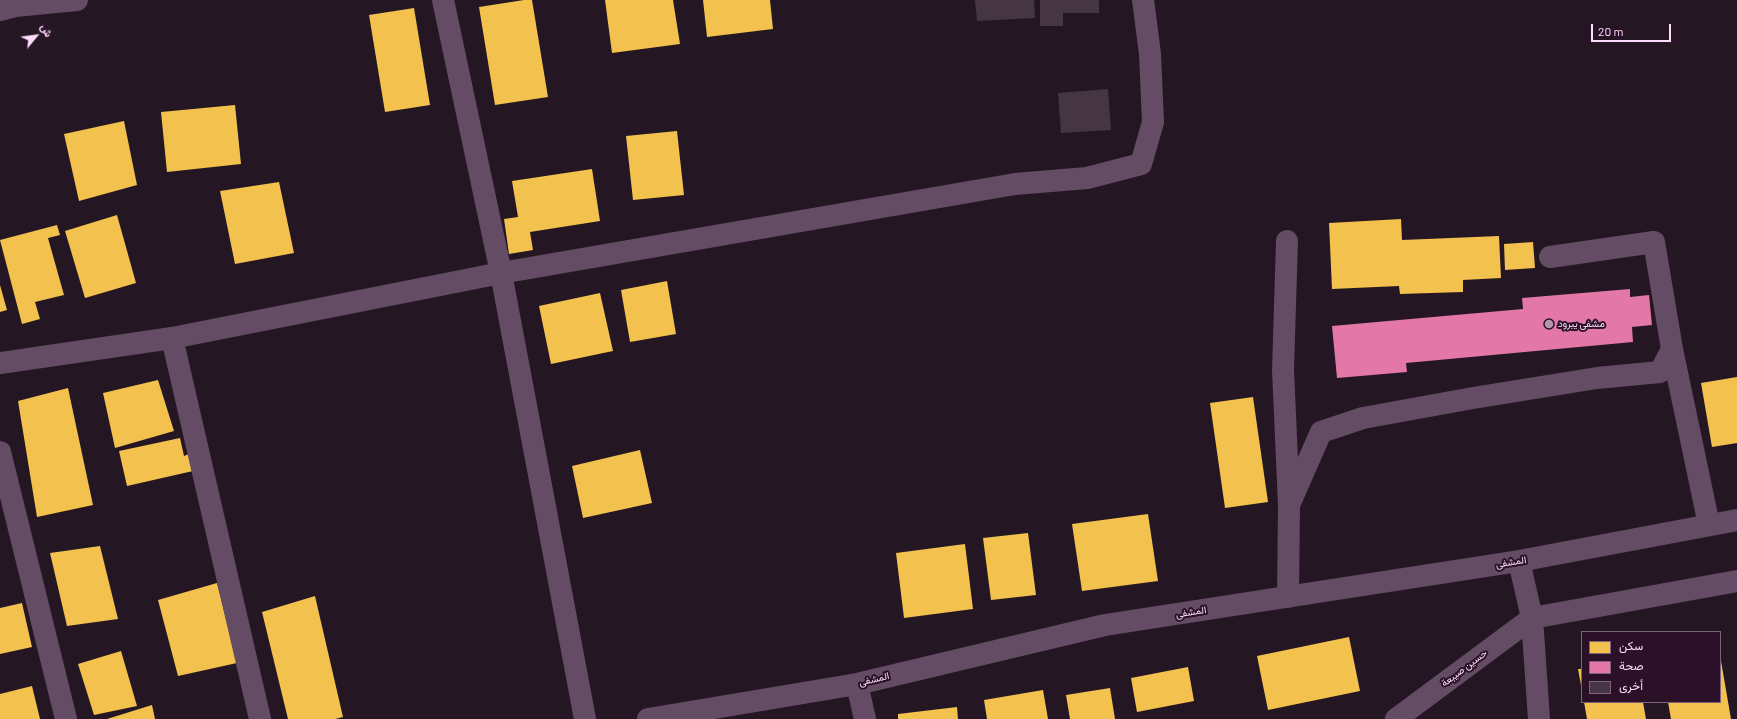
<!DOCTYPE html>
<meta charset="utf-8">
<style>
body{margin:0}
#map{position:relative;width:1737px;height:719px;overflow:hidden;background:#241723;font-family:Barlow,Vazirmatn,sans-serif}
canvas{display:block}
.legend{position:absolute;left:1581px;top:631px;width:140px;height:72px;box-sizing:border-box;background:#2a1128;border:1px solid #7f627d;margin:0;padding:5px 7px;list-style:none;font-size:12px;color:#fedcfd}
.legend li{display:flex;align-items:center;gap:8px;height:20px}
.legend b{width:20px;border:1px solid #7f627d}
.north{position:absolute;left:16px;top:16px;width:40px;height:40px;-webkit-text-stroke:3px #2a1128;paint-order:stroke;rotate:61deg;font-size:11px;font-weight:700;line-height:16px;text-align:center;color:#fedcfd}
.north::after{content:'';display:block;margin:auto;width:14px;height:18px;background:#fedcfd;clip-path:polygon(50% 0,100% 100%,50% 72%,0 100%)}
.scale{position:absolute;left:1591px;top:24px;width:80px;height:18px;box-sizing:border-box;border:2px solid #fedcfd;border-top:0;padding-left:5px;font-size:12px;line-height:14px;white-space:nowrap;color:#fedcfd;-webkit-text-stroke:3px #2a1128;paint-order:stroke}
</style>
<div id="map">
<canvas width="1737" height="719"></canvas>
<ul class="legend">
<li><b style="height:11px;background:#f2c14e"></b>سكن</li>
<li><b style="height:11px;background:#e377a8"></b>صحة</li>
<li><b style="height:11px;background:#463644"></b>أخرى</li>
</ul>
<div class="north">ش</div>
<div class="scale">20 m</div>
</div>
<script>
const ctx = document.querySelector('canvas').getContext('2d');
ctx.lineJoin = 'round';
function paint(path, color) { ctx.fillStyle = color; ctx.fill(path, 'evenodd'); }
const toPath = rows => new Path2D(rows.map(r => 'M' + r).join(''));
function trace(path, color, width, dash) { ctx.strokeStyle = color; ctx.lineWidth = width; ctx.lineCap = dash ? 'butt' : 'round'; ctx.setLineDash(dash || []); ctx.stroke(path); }
function drawText(font, color, halo, rows, align = 'center') {
  ctx.font = font + ' Barlow,Vazirmatn,sans-serif'; ctx.lineWidth = 4; ctx.setLineDash([]); ctx.textBaseline = 'middle'; ctx.strokeStyle = halo; ctx.fillStyle = color; for (const [text, x, y, turn = 0] of rows) {
    ctx.save(); ctx.translate(x, y); ctx.rotate((+turn || 0) * Math.PI / 180); ctx.textAlign = isNaN(turn) ? turn : align; if (halo) ctx.strokeText(text, 0, 0); ctx.fillText(text, 0, 0); ctx.restore();
  }
}
const homes = toPath([
 [524,0,532,0,548,97,495,105,479,7],
 [605,0,673,0,680,44,612,53],
 [703,0,770,0,773,29,707,37],
 [414,8,430,105,385,112,369,15],
 [235,105,241,164,167,172,161,112],
 [124,121,137,185,79,201,64,134],
 [677,131,684,195,633,200,626,136],
 [592,169,600,221,530,232,533,250,509,254,504,219,518,217,512,181],
 [279,182,294,253,235,264,220,191],
 [117,215,136,283,85,298,65,231],
 [1401,219,1402,240,1499,236,1501,278,1463,280,1463,292,1400,294,1399,286,1332,289,1329,223],
 [57,225,60,235,48,238,64,295,35,302,40,319,22,324,0,240],
 [1533,242,1535,268,1505,270,1504,244],
 [667,281,676,334,630,342,621,290],
 [0,285,7,310,0,312],
 [600,293,613,351,551,364,539,306],
 [1737,377,1737,443,1712,447,1701,383],
 [158,380,174,431,115,448,103,393],
 [68,388,93,505,37,517,18,401],
 [1253,397,1268,502,1225,508,1210,403],
 [180,438,184,456,189,454,193,471,127,486,119,451],
 [640,450,652,503,583,518,572,466],
 [1148,514,1158,581,1082,591,1072,524],
 [1028,533,1036,595,991,600,983,538],
 [965,544,973,609,904,618,896,553],
 [100,546,118,619,67,626,50,553],
 [217,583,237,663,178,676,158,600],
 [315,596,343,717,335,719,288,719,262,612],
 [22,603,32,647,0,654,0,608],
 [1349,637,1360,691,1268,710,1257,656],
 [121,651,137,706,94,715,78,664],
 [1721,661,1731,719,1671,719,1668,702,1720,702],
 [1188,667,1194,701,1137,712,1131,678],
 [1578,669,1582,669,1582,685,1581,685],
 [32,686,40,719,0,719,0,694],
 [1110,688,1115,719,1070,719,1066,695],
 [1043,690,1048,719,987,719,984,700],
 [1584,702,1643,702,1646,719,1587,719],
 [152,705,155,719,107,719],
 [957,707,958,719,898,719,898,714]
]);
const health = toPath([
 [1630,289,1630,297,1649,295,1652,325,1632,327,1633,342,1406,363,1407,372,1337,378,1332,326,1523,309,1522,298]
]);
const building = toPath([
 [975,0,1034,0,1035,18,977,21],
 [1040,0,1099,0,1099,13,1063,13,1063,26,1040,26],
 [1108,89,1111,130,1061,133,1058,93]
]);
const minor = toPath([
 [443,0,501,273,585,719],
 [0,10,15,6,77,0],
 [1287,241,1283,370,1289,505,1288,597],
 [172,338,260,719],
 [1672,349,1709,525],
 [0,363,172,338,501,273,1015,184,1087,178,1141,164,1153,122,1150,54,1143,0],
 [0,452,66,719],
 [1289,505,1321,432,1363,418,1473,398,1597,378,1660,372,1672,349,1654,242,1550,257],
 [1519,561,1532,618,1539,719],
 [857,684,865,719],
 [648,719,857,684,1105,625,1519,561,1737,520],
 [1396,719,1532,618,1737,581]
]);
const markers = [
 [1549,324,5,"#b297b1"]
];
const poiNames = [
 ["مشفى يبرود",1558,324]
];
const streetNames = [
 ["المشفى",1511,562,-9],
 ["المشفى",1191,612,-9],
 ["حسين صيبعة",1464,668,-37],
 ["المشفى",874,679,-13]
];
paint(homes, '#f2c14e');
paint(health, '#e377a8');
paint(building, '#463644');
trace(minor, '#644c64', 22);
for (const [x, y, r, color] of markers) { const dot = new Path2D(); dot.arc(x, y, r, 0, 2 * Math.PI); ctx.fillStyle = color; ctx.fill(dot); trace(dot, '#2a1128', 1.5); }
drawText('10px', '#fedcfd', '#2a1128', poiNames, 'left');
drawText('10px', '#fedcfd', '#2a1128', streetNames);
</script>
